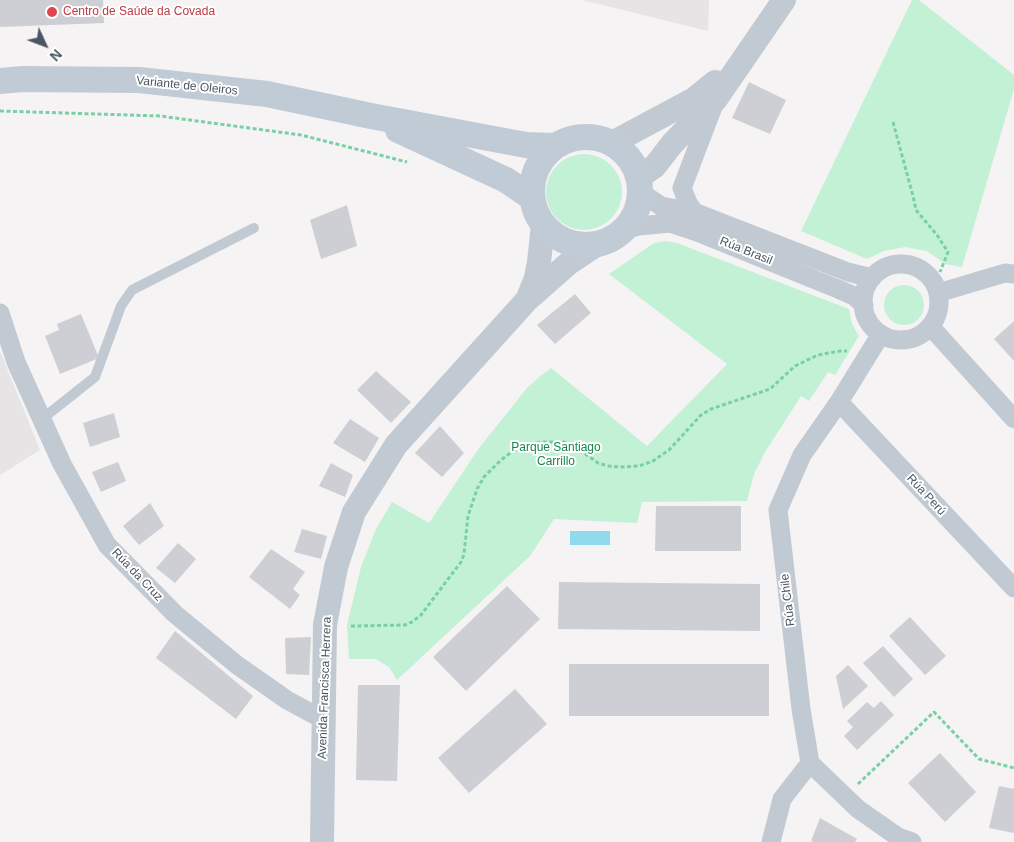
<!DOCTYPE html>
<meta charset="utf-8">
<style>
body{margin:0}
#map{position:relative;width:1014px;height:842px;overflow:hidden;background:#f5f3f3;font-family:Helvetica,sans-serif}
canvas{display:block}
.north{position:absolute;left:20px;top:20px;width:50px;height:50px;-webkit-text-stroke:4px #fff;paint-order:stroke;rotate:133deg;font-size:14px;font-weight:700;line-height:20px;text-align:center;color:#4a5661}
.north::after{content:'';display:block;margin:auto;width:18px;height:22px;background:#4a5661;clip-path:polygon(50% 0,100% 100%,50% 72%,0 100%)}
</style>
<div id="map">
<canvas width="1014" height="842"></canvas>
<div class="north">N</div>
</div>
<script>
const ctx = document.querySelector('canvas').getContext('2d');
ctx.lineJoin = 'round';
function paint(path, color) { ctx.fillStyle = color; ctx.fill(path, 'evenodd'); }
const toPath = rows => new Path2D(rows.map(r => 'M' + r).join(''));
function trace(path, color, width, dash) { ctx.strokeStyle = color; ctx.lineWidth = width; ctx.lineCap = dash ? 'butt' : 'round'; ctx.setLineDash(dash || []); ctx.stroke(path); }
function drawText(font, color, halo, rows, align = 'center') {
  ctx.font = font + ' Helvetica,sans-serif'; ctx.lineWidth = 4; ctx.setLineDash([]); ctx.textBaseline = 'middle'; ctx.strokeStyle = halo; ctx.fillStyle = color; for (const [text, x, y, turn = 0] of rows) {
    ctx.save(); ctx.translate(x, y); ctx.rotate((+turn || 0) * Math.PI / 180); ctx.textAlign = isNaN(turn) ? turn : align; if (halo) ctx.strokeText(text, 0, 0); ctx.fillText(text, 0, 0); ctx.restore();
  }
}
const education = toPath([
 [582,0,709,0,708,31],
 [0,351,40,450,0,475]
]);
const green = toPath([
 [912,0,919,0,1014,75,1014,89,962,267,945,264,927,251,905,247,884,251,867,259,801,231],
 '546 192a38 38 0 1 1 76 0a38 38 0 1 1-76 0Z',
 [667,241,677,243,849,309,852,324,859,336,835,375,828,372,809,401,801,396,765,452,754,474,747,501,642,502,637,523,554,519,530,556,397,680,389,667,376,659,349,659,347,625,361,567,376,529,392,502,429,523,479,448,527,388,539,377,551,368,647,446,727,364,609,274,654,243],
 '884 305a20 20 0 1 1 40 0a20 20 0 1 1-40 0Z'
]);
const water = toPath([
 [570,531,610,531,610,545,570,545]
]);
const building = toPath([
 [0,0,103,0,104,23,0,27],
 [749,82,786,100,770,134,732,118],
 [347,205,357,246,321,259,310,220],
 [575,294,591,313,555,344,537,325],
 [81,314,99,358,60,374,45,336,59,330,57,324],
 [1014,321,1014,361,994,339],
 [376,371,411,402,391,423,357,390],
 [114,413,120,437,90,447,83,423],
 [350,419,379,438,365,462,333,443],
 [440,426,464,453,442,477,415,453],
 [118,462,126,481,101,492,92,472],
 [331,463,353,475,345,497,319,486],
 [150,503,164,526,139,545,123,526],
 [656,506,741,506,741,551,655,551],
 [302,529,327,536,321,559,294,552],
 [178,543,196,559,175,583,156,568],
 [271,549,305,572,293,589,300,595,290,609,249,577],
 [559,582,760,584,760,631,558,629],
 [507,586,540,619,466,691,433,657],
 [910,617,946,656,925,675,889,636],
 [175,631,253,696,236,719,156,658],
 [311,637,309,675,286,674,285,638],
 [883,646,913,679,894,697,863,663],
 [569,664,769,664,769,716,569,716],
 [848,665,868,686,843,709,836,676],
 [358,685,400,685,397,781,356,780],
 [515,689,547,724,469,793,438,758],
 [881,701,894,715,857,750,844,736,853,727,847,721,867,702,874,708],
 [940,753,976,792,945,822,908,783],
 [999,786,1014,789,1014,833,989,828],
 [820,818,857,839,855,842,814,842,811,841]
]);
const path = toPath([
 [0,111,160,116,301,135,407,162],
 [893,122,913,196,916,210,937,235,948,252,940,272],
 [351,626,405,625,412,622,421,615,461,562,464,554,468,516,477,489,484,477,501,460,513,451,526,445,541,442,564,442,573,445,598,463,608,466,624,467,639,466,653,461,669,450,701,415,711,409,770,389,795,366,818,355,840,351,847,351],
 [858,784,934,712,979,759,1014,768]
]);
const service = toPath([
 [42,419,95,377,121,306,132,290,254,228]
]);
const minor = toPath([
 [640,192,661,206,694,212,848,272,872,278],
 [694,212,688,203,682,188,714,104],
 [622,231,639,226,670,223,697,232,838,289,854,296,864,305],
 '863 302a38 38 0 1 1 76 0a38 38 0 1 1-76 0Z',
 [938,293,1005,273,1014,274],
 [0,313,16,362,62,464,107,545,175,614,237,665,287,700,324,720],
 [930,326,1014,419],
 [881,334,839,402,802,455,778,510,801,709,810,763,858,809,898,837,912,842],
 [839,402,1014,588],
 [771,842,782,799,810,763]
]);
const tertiary = toPath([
 [612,143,694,99,715,82],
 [639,177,655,166,672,144,716,99,784,0],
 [528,298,536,278,539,262,543,225],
 [322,842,325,625,336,567,354,512,396,445,527,300,569,263,596,245]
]);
const secondary = toPath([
 [0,81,23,79,139,80,267,94,371,116,526,145,555,146],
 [398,130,506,180,531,197],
 '532 191a54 54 0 1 1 108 0a54 54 0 1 1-108 0Z'
]);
const markers = [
 [52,12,6,"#e0444e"]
];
const healthNames = [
 ["Centro de Saúde da Covada",63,12]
];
const streetNames = [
 ["Variante de Oleiros",187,86,6],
 ["Rúa Brasil",746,251,22],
 ["Rúa Perú",926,495,47],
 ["Rúa da Cruz",137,575,46],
 ["Rúa Chile",788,600,-97],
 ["Avenida Francisca Herrera",325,688,-88]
];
const parkNames = [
 ["Parque Santiago",556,448],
 ["Carrillo",556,462]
];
paint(education, '#e6e4e5');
paint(green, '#c3f1d5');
paint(water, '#90daee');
paint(building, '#cdcfd5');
trace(path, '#7ad0a6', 3, [4, 2.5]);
trace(service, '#c1cad2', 10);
trace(minor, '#c1cad2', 19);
trace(tertiary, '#c1cad2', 24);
trace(secondary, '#c1cbd6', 26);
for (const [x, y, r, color] of markers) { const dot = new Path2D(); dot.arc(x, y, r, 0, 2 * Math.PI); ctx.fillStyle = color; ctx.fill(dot); trace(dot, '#fff', 2); }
drawText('12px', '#be3a42', '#fff', healthNames, 'left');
drawText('12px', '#4a5661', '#fff', streetNames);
drawText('12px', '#17864f', '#fff', parkNames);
</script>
